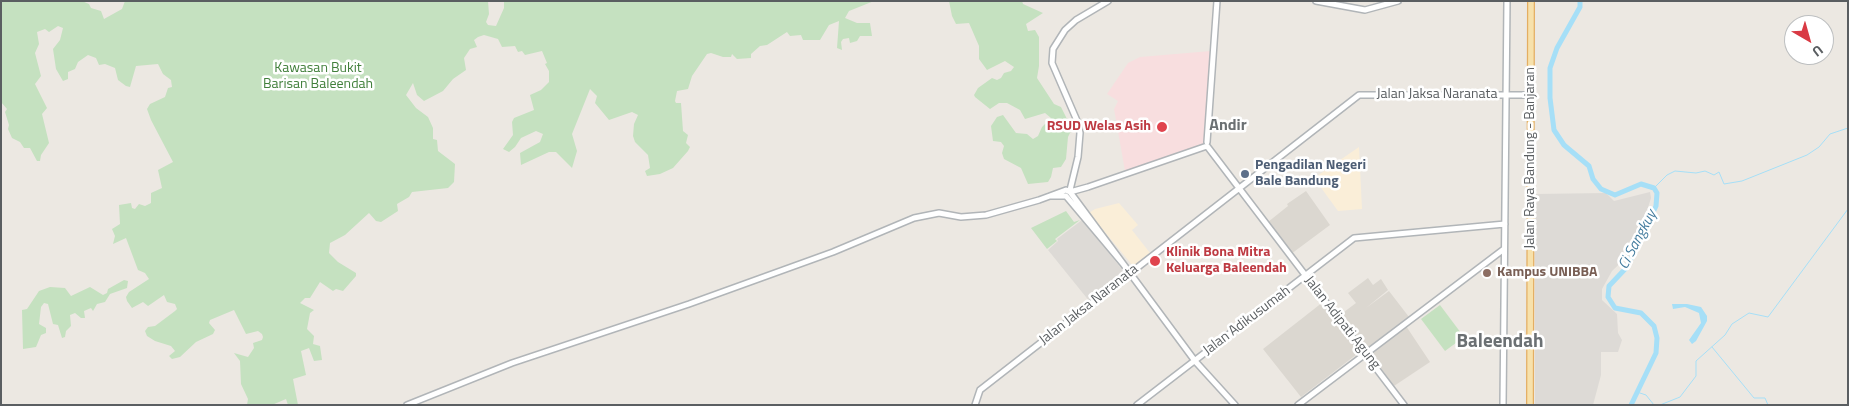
<!DOCTYPE html>
<style>
body{margin:0}
#map{position:relative;width:1849px;height:406px;overflow:hidden;background:#ece8e2;font-family:"Titillium Web",sans-serif}
canvas{display:block}
.frame{position:absolute;inset:0;border:2px solid #5a5e61;pointer-events:none}
.north{position:absolute;left:1784px;top:15px;width:50px;height:50px;box-sizing:border-box;background:#fff;border:1px solid #bdbfc0;border-radius:50%;rotate:142deg;font-size:14px;font-weight:700;line-height:20px;text-align:center;color:#5a5e61}
.north::after{content:'';display:block;margin:auto;width:18px;height:22px;background:#d93a44;clip-path:polygon(50% 0,100% 100%,50% 72%,0 100%)}
</style>
<div id="map">
<canvas width="1849" height="406"></canvas>
<div class="frame"></div>
<div class="north">U</div>
</div>
<script>
const ctx = document.querySelector('canvas').getContext('2d');
ctx.lineJoin = 'round';
function paint(path, color) { ctx.fillStyle = color; ctx.fill(path, 'evenodd'); }
const toPath = rows => new Path2D(rows.map(r => 'M' + r).join(''));
function trace(path, color, width, dash) { ctx.strokeStyle = color; ctx.lineWidth = width; ctx.lineCap = dash ? 'butt' : 'round'; ctx.setLineDash(dash || []); ctx.stroke(path); }
function drawText(font, color, halo, rows, align = 'center') {
  ctx.font = font + ' "Titillium Web",sans-serif'; ctx.lineWidth = 5; ctx.setLineDash([]); ctx.textBaseline = 'middle'; ctx.strokeStyle = halo; ctx.fillStyle = color; for (const [text, x, y, turn = 0] of rows) {
    ctx.save(); ctx.translate(x, y); ctx.rotate((+turn || 0) * Math.PI / 180); ctx.textAlign = isNaN(turn) ? turn : align; if (halo) ctx.strokeText(text, 0, 0); ctx.fillText(text, 0, 0); ctx.restore();
  }
}
const commercial = toPath([
 [1359,147,1362,209,1338,211,1314,178],
 [1119,203,1138,225,1132,230,1150,253,1133,266,1089,213,1095,209]
]);
const industrial = toPath([
 [1650,192,1651,198,1635,249,1612,271,1602,289,1602,300,1617,314,1618,333,1622,340,1618,352,1601,352,1601,375,1593,405,1535,405,1535,194,1606,193,1614,201],
 [1082,220,1125,273,1090,302,1048,250,1058,241,1057,239]
]);
const education = toPath([
 [1306,191,1330,225,1291,254,1268,222,1288,206,1287,204],
 [1368,278,1373,285,1381,279,1388,290,1366,308,1389,291,1409,317,1367,349,1340,315,1356,303,1348,293],
 [1323,302,1361,351,1301,397,1263,349],
 [1406,326,1430,362,1394,386,1370,353]
]);
const medical = toPath([
 [1211,51,1205,145,1125,171,1114,109,1118,101,1107,94,1128,63,1140,57]
]);
const green = toPath([
 [1,1,82,1,89,4,91,8,101,11,104,19,122,9,125,1,488,1,489,14,486,22,488,25,496,26,504,8,504,1,874,1,849,11,845,18,857,23,870,23,872,36,860,36,857,41,850,43,849,38,843,39,841,42,842,50,837,48,839,21,829,25,820,40,803,40,801,35,790,36,787,32,767,45,760,46,751,54,751,58,737,59,732,54,731,57,723,57,711,53,707,54,692,76,688,89,677,91,675,101,676,103,681,103,683,131,688,135,686,143,690,147,688,151,673,168,660,174,647,176,645,171,650,168,648,155,635,142,633,136,634,124,638,115,632,112,609,120,595,103,597,96,590,89,572,134,577,151,572,168,556,152,549,152,521,165,520,153,540,142,543,134,536,131,521,138,515,147,509,152,503,149,513,135,512,122,514,118,534,110,530,95,541,90,549,82,549,71,545,64,547,63,542,51,525,55,522,51,518,52,515,46,502,47,498,39,484,35,478,37,474,40,477,47,470,49,464,58,466,70,453,79,443,91,424,101,417,95,413,83,406,95,416,108,428,117,433,128,433,139,437,140,438,151,455,164,454,182,448,188,412,192,409,197,397,204,398,211,381,222,376,221,369,213,345,235,330,243,329,253,338,262,356,273,356,276,343,291,336,289,333,291,320,282,310,298,305,298,300,303,314,310,310,313,307,329,314,336,313,344,320,346,322,360,314,361,309,348,301,351,306,375,293,379,298,405,288,405,286,399,272,405,247,405,248,399,241,384,240,361,234,353,248,357,254,348,253,343,262,340,263,337,262,334,258,331,246,334,234,310,210,320,209,323,215,330,213,334,196,342,180,357,172,359,169,356,175,351,171,346,155,341,147,336,145,331,148,327,155,326,175,311,177,309,175,304,167,302,164,295,148,306,143,302,132,308,127,301,126,297,129,292,149,279,145,273,138,270,126,238,113,244,115,236,112,229,120,224,119,205,131,203,132,208,135,209,139,204,145,206,151,203,151,193,162,188,158,170,173,162,151,120,147,109,150,104,165,97,168,88,172,87,171,80,163,74,158,64,136,66,130,87,126,86,118,80,115,68,105,64,99,65,96,58,88,55,78,62,75,69,68,72,68,79,63,81,56,69,53,49,60,40,63,28,58,26,49,32,45,29,37,32,39,44,35,53,41,76,35,84,47,108,42,114,49,143,41,155,40,161,37,161,30,148,24,148,20,142,12,138,8,129,9,125,5,112,7,109,1,102],
 [949,1,1022,1,1023,4,1043,13,1026,24,1028,31,1035,30,1039,37,1039,66,1037,78,1054,104,1061,107,1072,129,1068,137,1066,159,1061,167,1053,168,1051,177,1048,182,1028,184,1021,168,1004,159,1002,153,1004,146,1001,142,993,141,991,126,997,117,1003,115,1016,133,1027,134,1033,139,1038,136,1042,127,1051,118,1045,113,1025,119,1020,110,1007,103,999,103,990,109,975,97,974,95,978,88,992,78,997,80,1001,78,1004,73,1011,71,1014,67,1005,61,987,70,979,59,979,46,969,23,956,24,952,16],
 [1066,211,1074,222,1080,220,1055,239,1057,241,1047,249,1031,228],
 [124,280,128,281,127,288,110,294,105,302,97,304,93,311,91,308,84,311,85,318,81,318,75,313,70,315,71,326,66,331,65,337,62,338,58,325,53,324,48,304,44,303,41,307,39,324,46,328,46,333,41,335,36,347,23,349,22,310,27,309,39,291,50,287,65,288,71,296,90,287,103,295,107,293,108,289],
 [1440,305,1464,337,1445,351,1421,319]
]);
const water = toPath([
 [1672,304,1687,304,1701,307,1707,316,1707,321,1696,341,1692,344,1689,340,1701,323,1699,313,1685,307,1673,309]
]);
const stream = toPath([
 [1654,188,1667,175,1675,171,1696,173,1705,171,1714,175,1719,172,1724,184,1742,181,1807,155,1819,147,1830,134,1848,128],
 [1712,347,1754,398,1765,398,1768,405],
 [1637,392,1646,395,1654,405],
 [1660,405,1680,397,1696,376,1696,361,1725,335,1732,324,1749,313,1768,317,1848,209]
]);
const river = toPath([
 [1580,1,1580,7,1557,48,1550,68,1550,98,1554,130,1564,145,1589,166,1593,179,1601,189,1615,195,1641,184,1654,188,1657,193,1656,206,1627,267,1609,286,1608,297,1615,308,1641,313,1654,326,1657,338,1656,353,1631,405]
]);
const secondary = toPath([
 [1316,1,1365,10,1398,1],
 [1207,142,1217,1],
 [1070,190,1078,157,1080,133,1078,123,1052,63,1053,49,1065,30,1076,20,1108,1],
 [1070,192,1195,361,1235,405],
 [1050,196,1066,196,1124,265],
 [407,405,512,363,689,304,833,252,914,218,939,213,961,217,986,215,1039,200,1066,190,1070,192,1088,187,1207,146,1404,405],
 [975,405,980,390,1359,95,1531,95],
 [1137,405,1354,238,1505,224],
 [1298,405,1504,249],
 [1503,405,1507,1]
]);
const primary = toPath([
 [1530,405,1531,1]
]);
const markers = [
 [1162,127,6,"#e0444e"],
 [1245,174,5,"#5c6f8a"],
 [1155,261,6,"#e0444e"],
 [1487,273,5,"#8d6e63"]
];
const parkNames = [
 ["Kawasan Bukit",318,69],
 ["Barisan Baleendah",318,85]
];
const streetNames = [
 ["Jalan Jaksa Naranata",1437,95],
 ["Jalan Raya Bandung - Banjaran",1531,158,-90],
 ["Jalan Jaksa Naranata",1089,305,-38],
 ["Jalan Adikusumah",1247,321,-37],
 ["Jalan Adipati Agung",1342,323,52]
];
const healthNames = [
 ["RSUD Welas Asih",1151,127],
 ["Klinik Bona Mitra",1166,253,"left"],
 ["Keluarga Baleendah",1166,269,"left"]
];
const serviceNames = [
 ["Pengadilan Negeri",1255,166],
 ["Bale Bandung",1255,182]
];
const educationNames = [
 ["Kampus UNIBBA",1497,273]
];
const waterNames = [
 ["Ci Sangkuy",1638,240,-62]
];
const quarterNames = [
 ["Andir",1228,126]
];
const districtNames = [
 ["Baleendah",1500,342]
];
paint(commercial, '#faeed8');
paint(industrial, '#dddad6');
paint(education, '#dbd7d0');
paint(medical, '#f8dedf');
paint(green, '#c5e1c0');
paint(water, '#a6dff7');
trace(stream, '#a6dff7', 1);
trace(river, '#a6dff7', 5);
trace(secondary, '#b1b5b8', 8);
trace(primary, '#e4ae62', 8);
trace(secondary, '#fff', 5);
trace(primary, '#f7e1ab', 5.5);
for (const [x, y, r, color] of markers) { const dot = new Path2D(); dot.arc(x, y, r, 0, 2 * Math.PI); ctx.fillStyle = color; ctx.fill(dot); trace(dot, '#fff', 2); }
drawText('14px', '#417f3b', '#fff', parkNames);
drawText('14px', '#5a5e61', '#fff', streetNames);
drawText('bold 14px', '#be3a42', '#fff', healthNames, 'right');
drawText('bold 14px', '#4e5e75', '#fff', serviceNames, 'left');
drawText('bold 14px', '#785e54', '#fff', educationNames, 'left');
drawText('italic 15px', '#437c9e', '#fff', waterNames);
drawText('bold 16px', '#6b7073', '#fff', quarterNames);
drawText('bold 19px', '#6b7073', '#fff', districtNames);
</script>
